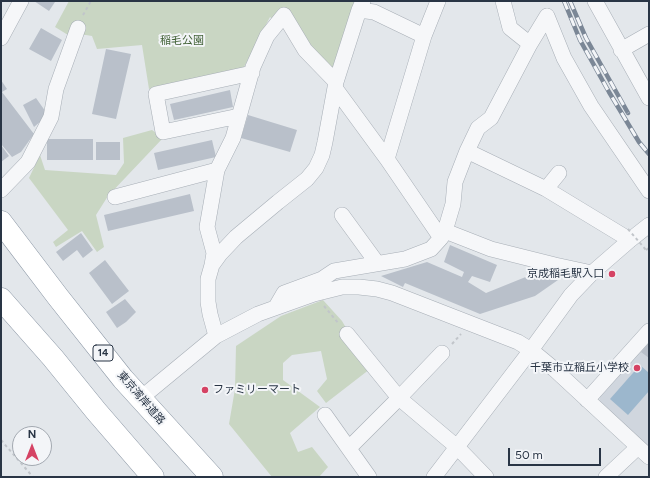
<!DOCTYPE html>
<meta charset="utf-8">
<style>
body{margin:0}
#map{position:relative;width:650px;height:478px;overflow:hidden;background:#e3e7eb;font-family:Figtree,sans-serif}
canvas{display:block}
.frame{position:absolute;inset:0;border:2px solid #293545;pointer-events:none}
.north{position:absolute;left:12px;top:426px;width:40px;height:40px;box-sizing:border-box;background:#f3f5f8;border:1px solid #a2a8b0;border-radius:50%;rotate:0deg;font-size:11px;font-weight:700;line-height:16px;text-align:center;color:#293545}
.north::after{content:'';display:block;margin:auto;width:14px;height:18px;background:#d54364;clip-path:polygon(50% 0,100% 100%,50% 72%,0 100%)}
.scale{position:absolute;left:508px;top:448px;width:93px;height:18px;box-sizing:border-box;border:2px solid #293545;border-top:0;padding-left:5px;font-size:12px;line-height:14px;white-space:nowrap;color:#293545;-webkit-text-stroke:3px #f3f5f8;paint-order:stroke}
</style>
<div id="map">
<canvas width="650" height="478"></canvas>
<div class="frame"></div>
<div class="north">N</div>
<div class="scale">50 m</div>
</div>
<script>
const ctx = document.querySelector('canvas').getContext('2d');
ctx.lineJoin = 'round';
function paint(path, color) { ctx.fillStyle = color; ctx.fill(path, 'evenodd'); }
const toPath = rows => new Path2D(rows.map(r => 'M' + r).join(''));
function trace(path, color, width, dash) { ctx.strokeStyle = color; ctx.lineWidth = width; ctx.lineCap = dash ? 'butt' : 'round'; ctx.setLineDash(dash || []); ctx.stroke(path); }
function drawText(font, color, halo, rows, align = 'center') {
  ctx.font = font + ' Figtree,"Noto Sans JP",sans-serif'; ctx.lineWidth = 4; ctx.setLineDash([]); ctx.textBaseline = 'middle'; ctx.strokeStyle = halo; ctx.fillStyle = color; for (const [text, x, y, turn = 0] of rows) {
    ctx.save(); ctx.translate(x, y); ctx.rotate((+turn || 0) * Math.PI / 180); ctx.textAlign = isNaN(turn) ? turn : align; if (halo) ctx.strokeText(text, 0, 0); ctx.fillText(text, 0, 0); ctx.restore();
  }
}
const built = toPath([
 [649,341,649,448,600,403,599,395]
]);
const green = toPath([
 [69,1,354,1,355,2,332,73,319,58,270,17,243,69,149,89,142,45,97,49,92,36,86,35,68,35,55,27],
 [152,130,163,138,108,196,96,215,104,247,97,252,82,231,56,247,53,242,68,230,29,178,40,155,45,170,116,175,124,163,123,138],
 [323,300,342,321,370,369,326,403,317,391,327,379,321,351,292,355,283,363,283,380,320,407,290,433,298,452,312,447,328,467,319,477,272,477,229,424,235,389,236,346,281,316]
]);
const water = toPath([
 [640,365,649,373,649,391,628,415,610,399]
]);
const building = toPath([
 [34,1,53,1,55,2,49,11],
 [41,28,62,40,51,61,29,49],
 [106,49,131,54,116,119,92,114],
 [1,80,7,89,2,92,34,134,21,152,12,157,1,144],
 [230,90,233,107,174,120,170,104],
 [36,98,48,115,34,127,23,105],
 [248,115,297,130,290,152,241,138],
 [47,139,93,139,93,160,47,160],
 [212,140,216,157,158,170,154,153],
 [96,142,120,142,120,160,96,160],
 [1,145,9,156,1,162],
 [190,194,194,211,108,231,104,215],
 [81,233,93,250,83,258,77,250,63,261,56,252],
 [450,245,497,265,490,282,472,276,468,282,486,293,538,272,558,280,535,296,480,314,405,283,403,287,381,276,427,262,462,277,464,272,444,262],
 [105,260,129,291,112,304,89,273],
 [125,299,136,312,126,322,117,328,106,312],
 [649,343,649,358,641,352]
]);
const path = toPath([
 [83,15,91,1],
 [646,250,649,248],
 [324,306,339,324],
 [452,344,461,334],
 [1,440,33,477]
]);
const minor = toPath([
 [503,1,510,28,530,44],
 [595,1,649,98],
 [359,10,374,12,424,36],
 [547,16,564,58,591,106,649,191],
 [1,38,21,1],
 [621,50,649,34],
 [335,88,387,159,441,238],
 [239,116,163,132,156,94,252,73],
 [467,151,546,189,630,240],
 [387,159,424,36,438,1],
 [546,189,559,173],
 [1,190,28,162,51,117,56,89,78,28],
 [115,197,217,170],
 [342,215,377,263],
 [445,231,491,249,555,265,592,273],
 [212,265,214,253,207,227,217,170,233,138,253,67,267,36,284,15,305,50,336,82],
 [277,305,284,293,322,279,334,271,405,259,431,249,441,238,445,231,453,204,455,182,467,151,478,128,491,118,530,44,547,16],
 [347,334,399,398,457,447,486,477],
 [216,336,210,314,208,302,208,279,212,265,220,254,236,237,278,202,307,179,316,168,322,155,325,142,336,82,359,10,363,1],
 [141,398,216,336,258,314,314,294,342,287,359,287,377,289,392,293,518,342,531,350,554,369,649,457],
 [587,400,649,331],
 [325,415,369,477],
 [349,448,399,398,442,353],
 [434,477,531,350,571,295,592,273,630,240,649,225],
 [606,477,638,447]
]);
const highway = toPath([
 [1,222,58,297,123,379,212,477],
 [1,299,53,358,96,411,153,477]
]);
const rail = toPath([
 [564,1,580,40,609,92,639,142,649,154],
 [570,1,586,38,628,113]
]);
const pathBridge = toPath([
 [628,229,646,250]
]);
const markers = [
 [612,274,4,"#d54364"],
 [637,368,4,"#d54364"],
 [205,390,4,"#d54364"]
];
const shields = [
 [103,353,20]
];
const shieldNames = [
 ["14",103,353]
];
const parkNames = [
 ["稲毛公園",182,41]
];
const poiNames = [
 ["京成稲毛駅入口",604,274],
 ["千葉市立稲丘小学校",629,368],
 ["ファミリーマート",213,390,"left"]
];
const streetNames = [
 ["東京湾岸道路",141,398,49]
];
paint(built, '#d0d6de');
paint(green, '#c9d6c3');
paint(water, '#9cb7cd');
paint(building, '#b9c0ca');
trace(minor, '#a7aeb6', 16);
trace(highway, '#8995a3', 23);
trace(path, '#c1c5ca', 2, [3, 3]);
trace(minor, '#f6f7f9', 15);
trace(highway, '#fff', 22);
trace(rail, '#7b8796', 4.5);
trace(rail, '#f3f5f8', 3, [9]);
trace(pathBridge, '#c1c5ca', 2, [3, 3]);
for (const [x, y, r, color] of markers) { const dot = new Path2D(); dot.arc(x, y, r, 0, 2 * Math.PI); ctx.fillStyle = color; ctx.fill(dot); trace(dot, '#f3f5f8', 1.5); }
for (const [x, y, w] of shields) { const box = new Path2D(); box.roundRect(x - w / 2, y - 8, w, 16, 3); ctx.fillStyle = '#f3f5f8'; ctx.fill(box); trace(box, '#293545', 1); }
drawText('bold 10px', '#293545', null, shieldNames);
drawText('11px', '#416136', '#f3f5f8', parkNames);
drawText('11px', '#293545', '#f3f5f8', poiNames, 'right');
drawText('11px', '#293545', '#f3f5f8', streetNames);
</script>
